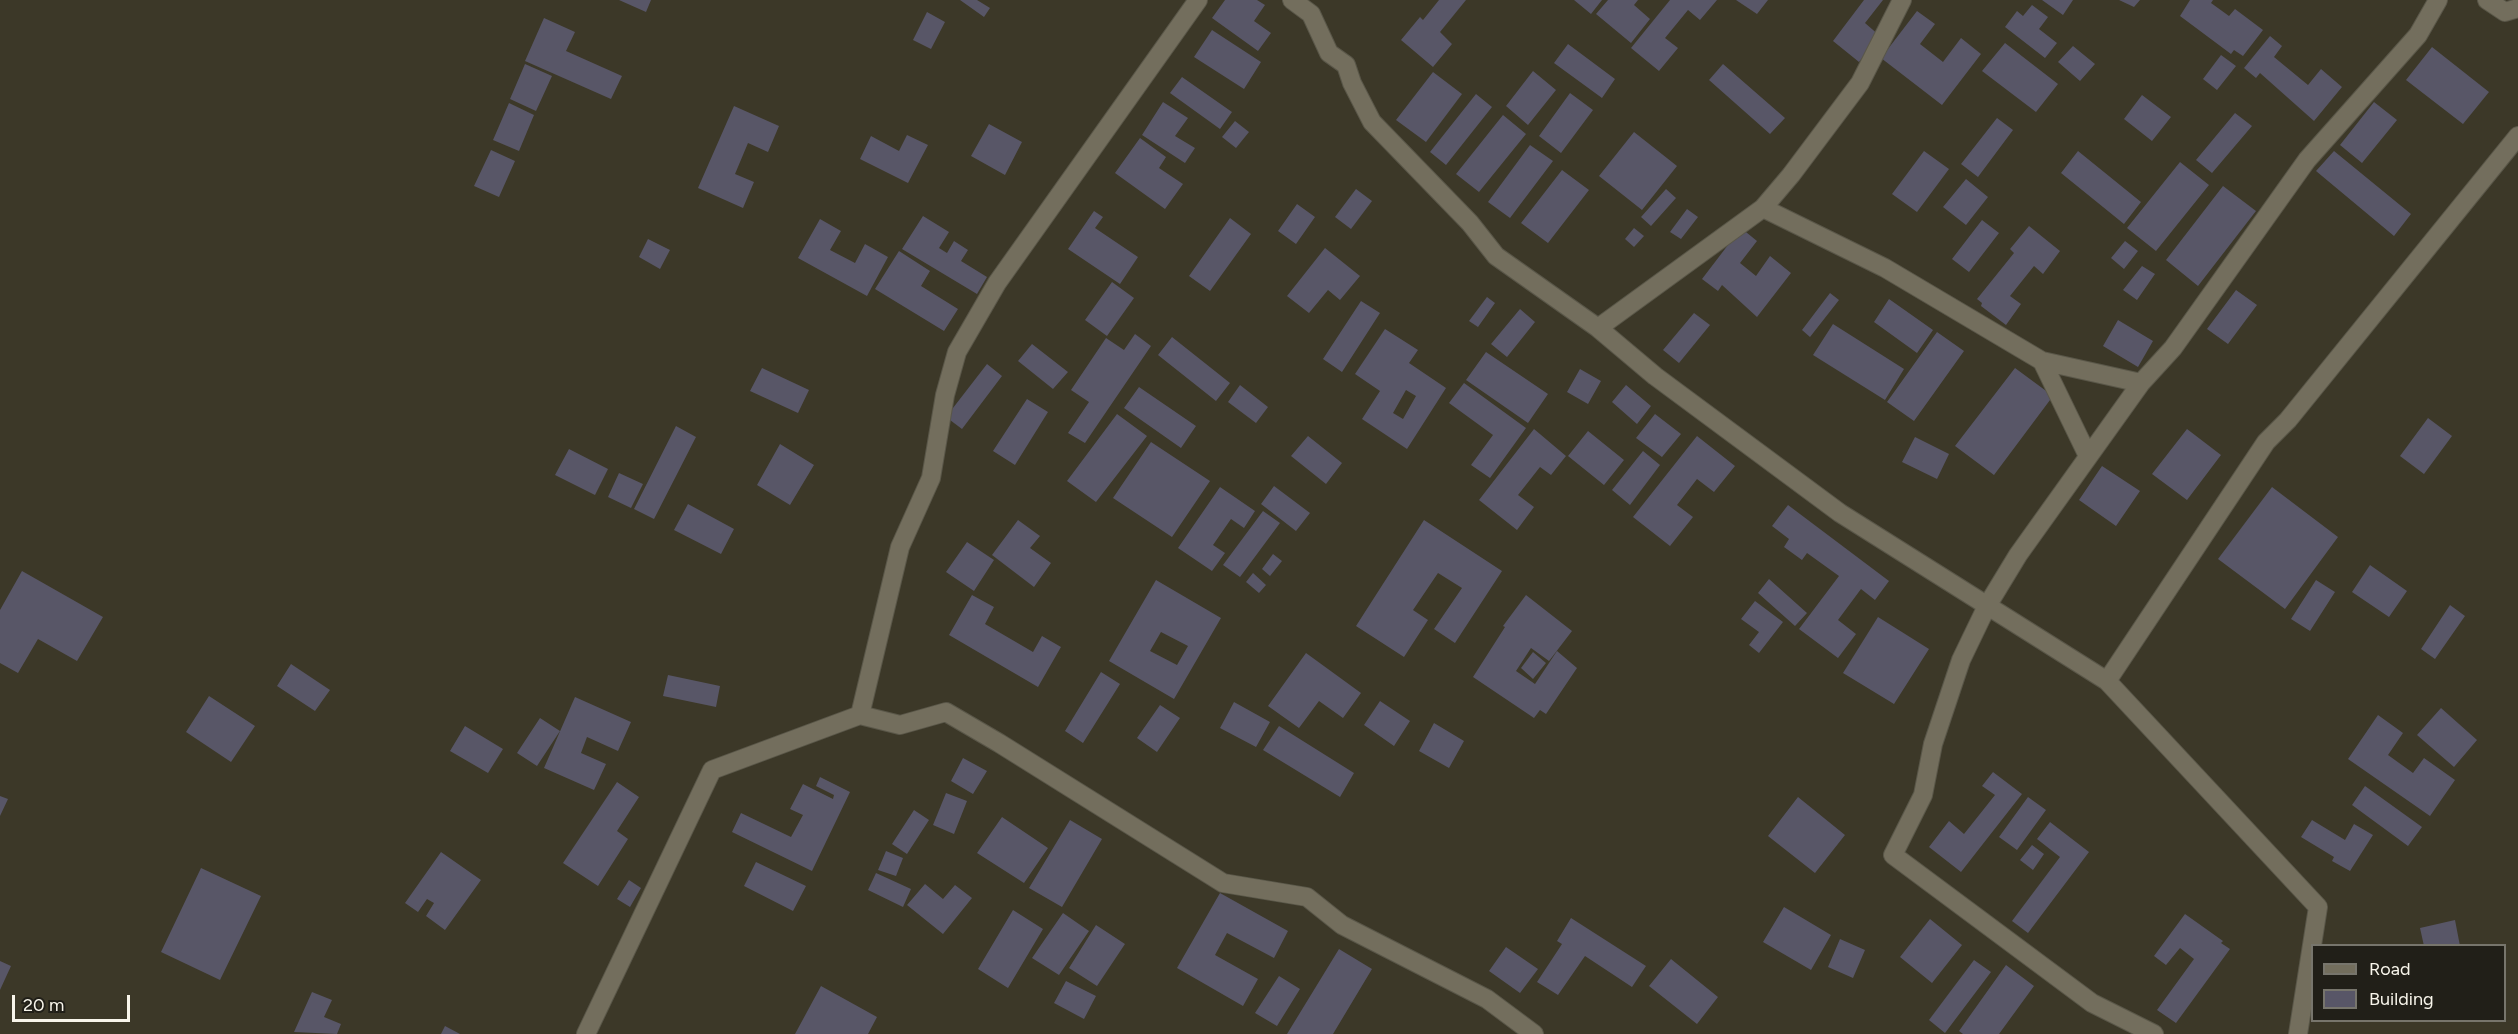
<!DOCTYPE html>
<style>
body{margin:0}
#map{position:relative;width:2518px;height:1034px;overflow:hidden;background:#3c3828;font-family:Figtree,sans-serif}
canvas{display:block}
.legend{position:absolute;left:2311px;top:944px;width:195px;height:78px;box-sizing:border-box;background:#211f18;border:2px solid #77756c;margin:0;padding:8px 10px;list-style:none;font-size:18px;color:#f8f5eb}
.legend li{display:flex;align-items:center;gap:12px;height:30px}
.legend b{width:30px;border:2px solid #77756c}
.scale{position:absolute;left:12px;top:995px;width:118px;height:27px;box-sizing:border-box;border:3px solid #f8f5eb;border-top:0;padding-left:8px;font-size:18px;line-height:21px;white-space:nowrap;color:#f8f5eb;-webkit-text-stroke:4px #211f18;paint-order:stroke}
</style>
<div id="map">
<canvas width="2518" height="1034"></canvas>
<ul class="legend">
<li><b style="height:8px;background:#736e5d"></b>Road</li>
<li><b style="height:16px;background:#585667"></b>Building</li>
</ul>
<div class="scale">20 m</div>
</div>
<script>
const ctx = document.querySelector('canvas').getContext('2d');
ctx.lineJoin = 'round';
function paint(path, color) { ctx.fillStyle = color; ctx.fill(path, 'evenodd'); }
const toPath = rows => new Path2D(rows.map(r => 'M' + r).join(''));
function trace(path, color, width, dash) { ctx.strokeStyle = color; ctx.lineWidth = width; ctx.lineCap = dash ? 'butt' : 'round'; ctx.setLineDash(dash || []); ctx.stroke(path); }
const building = toPath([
 [619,0,651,0,646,12],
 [960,0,977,0,990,8,984,17],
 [1225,0,1257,0,1265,5,1254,21,1271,33,1258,51,1212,18],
 [1439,0,1466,0,1440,32,1452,44,1433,67,1401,40,1420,17,1423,20],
 [1574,0,1602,0,1591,14],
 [1608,0,1638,0,1634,5,1650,19,1631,43,1596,14],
 [1670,0,1717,0,1700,20,1688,10,1665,38,1678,48,1659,71,1631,48],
 [1736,0,1768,0,1757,14],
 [1864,0,1883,0,1865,23,1880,36,1859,62,1833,41],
 [2042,0,2073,0,2063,15],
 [2119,0,2140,0,2134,7],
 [2190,0,2213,0,2211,3,2229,16,2235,9,2263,30,2243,56,2234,50,2231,54,2180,16],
 [2032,5,2048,17,2039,29,2057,43,2045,58,2005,27,2017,11,2023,16],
 [1917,11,1935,24,1920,44,1943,62,1961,38,1981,54,1942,105,1881,58],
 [927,12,945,22,931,49,913,40],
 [544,18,575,32,566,51,622,76,611,99,525,61],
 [1212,30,1261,62,1244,89,1194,57],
 [2270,36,2282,46,2274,57,2308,85,2321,69,2342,87,2314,121,2260,73,2256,78,2244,68],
 [2005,43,2058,84,2036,112,1982,71],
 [1568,44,1615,79,1602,98,1554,63],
 [2073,46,2095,64,2080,81,2058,62],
 [2432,47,2489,92,2463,124,2406,80],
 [2221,55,2236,66,2217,90,2203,79],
 [525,64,552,76,536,111,510,99],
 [1723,64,1785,118,1770,134,1709,80],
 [1533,71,1556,90,1528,125,1506,106],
 [1433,72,1462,94,1426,142,1396,120],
 [1182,77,1232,112,1220,129,1170,93],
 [1570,93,1593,110,1561,153,1539,136],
 [1476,94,1492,107,1446,165,1430,152],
 [2142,95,2171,117,2152,141,2124,119],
 [1163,102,1188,118,1175,136,1195,148,1185,163,1142,135],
 [2374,102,2397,120,2362,163,2340,145],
 [509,103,534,115,519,151,493,140],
 [734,106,779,126,768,152,748,143,735,174,754,182,743,208,698,188],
 [2235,113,2252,126,2212,173,2196,160],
 [1503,115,1526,134,1479,192,1456,174],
 [1997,118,2013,130,1978,177,1961,164],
 [1235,121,1249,132,1236,148,1222,137],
 [989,124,1022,142,1005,175,971,156],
 [1634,132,1677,166,1642,210,1599,176],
 [907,135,928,145,908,183,860,159,871,136,899,151],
 [1140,138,1166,157,1159,168,1183,184,1165,209,1115,173],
 [1530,145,1553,161,1510,218,1488,202],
 [491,150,515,161,499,197,474,186],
 [1924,151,1949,169,1917,212,1892,194],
 [2078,151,2141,202,2124,224,2061,173],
 [2334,151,2411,214,2394,236,2316,171],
 [2180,162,2209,185,2156,251,2127,228],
 [1562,170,1589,190,1548,243,1521,223],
 [1966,179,1988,197,1966,225,1943,207],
 [2223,186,2256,211,2198,286,2166,260],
 [1356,189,1372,201,1351,229,1335,217],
 [1666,189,1676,198,1651,226,1641,217],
 [1297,204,1315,217,1296,244,1278,231],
 [1687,209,1698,217,1681,239,1670,232],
 [1094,211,1103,217,1095,228,1138,257,1120,284,1068,249],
 [923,216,949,232,939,248,947,253,954,241,968,250,961,261,987,277,977,294,902,249],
 [1230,218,1251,234,1210,291,1189,276],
 [820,219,841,231,830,250,855,263,865,244,888,257,867,296,798,258],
 [1982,220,1999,233,1969,272,1952,259],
 [2029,226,2060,251,2043,274,2034,266,2010,296,2021,304,2006,325,1981,306,1982,303,1977,299,2014,253,2010,249],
 [1634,228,1644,236,1634,247,1625,239],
 [1741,228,1757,241,1740,263,1756,276,1770,256,1791,273,1757,317,1722,285,1718,291,1702,279],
 [648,239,670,250,660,269,639,257],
 [2125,241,2138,251,2124,269,2111,258],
 [1325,248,1360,276,1340,300,1328,290,1309,313,1287,296],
 [899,251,930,271,921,286,958,309,944,331,875,289],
 [2142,266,2155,274,2137,300,2123,290],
 [1112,282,1134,298,1107,336,1085,320],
 [2236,290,2257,305,2228,344,2207,329],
 [1830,293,1839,300,1810,337,1802,330],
 [1487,297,1495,303,1478,327,1469,321],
 [1889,299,1933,330,1917,353,1874,322],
 [1361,301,1380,313,1342,372,1323,359],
 [1520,309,1535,322,1507,357,1491,344],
 [1694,313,1710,325,1679,363,1663,350],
 [2118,320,2153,341,2138,367,2103,346],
 [1833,324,1904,369,1885,400,1813,355],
 [1385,329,1418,350,1409,363,1446,388,1407,449,1362,419,1380,391,1355,374],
 [1406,390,1416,396,1403,419,1393,413],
 [1937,332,1964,351,1914,421,1887,402],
 [1135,334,1151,346,1085,443,1068,433,1089,402,1071,390,1106,338,1124,350],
 [1172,337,1230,383,1216,401,1158,355],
 [1032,344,1068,372,1053,389,1018,361],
 [1486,352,1548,394,1528,423,1466,380],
 [987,364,1002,376,962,429,946,417],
 [762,368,809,390,798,413,750,391],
 [2015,368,2053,396,1994,475,1955,446],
 [1580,369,1601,381,1588,404,1567,392],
 [1464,383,1526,428,1490,478,1471,465,1493,435,1449,403],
 [1240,385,1268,407,1256,423,1228,402],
 [1626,385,1651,406,1637,424,1612,402],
 [1139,387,1196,426,1181,448,1124,408],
 [1027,399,1048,412,1015,465,993,451],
 [1117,414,1147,436,1096,502,1067,481],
 [1655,414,1681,434,1662,457,1636,438],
 [2428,418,2452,436,2424,474,2400,456],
 [676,426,696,437,654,519,634,509],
 [1534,429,1566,456,1551,475,1540,467,1518,495,1534,507,1517,530,1479,500],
 [2187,429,2221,455,2187,500,2152,474],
 [1588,431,1624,460,1604,485,1568,456],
 [1308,436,1342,463,1326,484,1291,456],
 [1697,436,1735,466,1714,492,1697,479,1677,505,1693,517,1670,546,1633,517],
 [1915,437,1949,454,1937,479,1902,462],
 [1151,442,1210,481,1172,537,1113,498],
 [780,444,814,465,790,505,757,485],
 [569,449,608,469,595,495,555,475],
 [1643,451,1660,465,1630,505,1612,490],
 [2102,466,2140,491,2116,526,2079,500],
 [619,473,643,484,631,508,608,497],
 [1274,486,1310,513,1296,531,1261,504],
 [1220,487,1255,511,1244,528,1231,519,1213,545,1225,553,1212,571,1178,548],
 [2272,487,2338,537,2285,609,2218,559],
 [688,504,734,529,721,554,674,530],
 [1788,505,1889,581,1875,600,1861,589,1838,620,1856,634,1838,658,1799,629,1839,576,1807,553,1802,560,1784,547,1789,539,1772,526],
 [1263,511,1280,523,1240,577,1223,565],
 [1018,520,1040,536,1030,548,1051,563,1034,587,992,555],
 [1424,520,1502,571,1455,643,1434,629,1462,588,1438,573,1413,610,1428,620,1404,657,1356,626],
 [967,542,994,560,974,591,946,572],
 [1273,554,1282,561,1270,576,1262,569],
 [2370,565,2407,591,2389,617,2352,592],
 [22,571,103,617,77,661,38,639,18,673,0,663,0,610],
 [1253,573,1266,585,1259,593,1246,582],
 [1769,579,1807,613,1795,626,1758,593],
 [1156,580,1221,618,1174,699,1109,661],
 [1161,632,1188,646,1177,665,1150,651],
 [2316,580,2335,592,2310,631,2291,619],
 [972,595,994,607,985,624,1033,652,1042,636,1061,647,1038,687,949,635],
 [1526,595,1572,631,1549,661,1531,648,1516,671,1535,684,1557,651,1577,668,1546,714,1540,710,1534,718,1473,677,1505,627,1503,626],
 [1755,601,1783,622,1759,653,1749,645,1759,632,1741,619],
 [2450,605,2465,616,2435,659,2421,649],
 [1878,617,1929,649,1894,704,1843,673],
 [1533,652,1546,663,1533,679,1521,668],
 [1306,653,1361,693,1343,718,1319,701,1299,728,1268,706],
 [291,664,330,690,315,711,277,686],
 [1101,672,1120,684,1083,743,1065,731],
 [668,675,720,686,716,707,663,696],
 [209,696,255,726,231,762,186,732],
 [575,697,631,722,618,751,587,737,581,753,606,764,594,790,544,768],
 [1380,701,1410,721,1394,746,1364,725],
 [1234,702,1270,722,1256,747,1220,728],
 [1160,705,1180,718,1157,752,1137,738],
 [2441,708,2477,740,2454,767,2417,735],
 [2378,715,2403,733,2388,755,2413,773,2424,758,2455,780,2430,816,2348,759],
 [540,718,560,731,537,766,517,753],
 [1434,723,1464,741,1449,768,1419,751],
 [465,726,503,749,488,773,450,751],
 [1279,726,1354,773,1340,797,1263,750],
 [963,758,987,771,973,794,951,781],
 [1993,772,2022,794,1961,872,1929,847,1949,821,1964,834,1995,795,1982,786],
 [820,777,850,792,812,871,732,832,741,813,791,837,803,815,790,809,803,784,833,799,834,795,816,786],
 [617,782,639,797,617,831,628,839,598,886,563,863],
 [2365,786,2422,827,2408,846,2352,805],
 [946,793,967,801,954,834,933,825],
 [0,796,8,799,0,816],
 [1798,797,1845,835,1815,873,1768,836],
 [2028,797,2046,810,2017,850,1999,837],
 [914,810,929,820,907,854,892,844],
 [1002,817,1048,848,1024,883,977,853],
 [1070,820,1102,839,1062,907,1029,888],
 [2312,820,2345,840,2354,824,2373,835,2350,871,2332,861,2334,857,2301,837],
 [2050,822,2089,852,2028,933,2012,921,2060,857,2037,839],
 [2032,845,2044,854,2033,870,2020,860],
 [886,851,903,858,896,876,878,870],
 [441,852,481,880,445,930,426,916,434,903,427,899,418,912,405,903],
 [756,862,806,886,793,911,744,886],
 [201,868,261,896,220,980,161,952],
 [876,873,911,889,903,907,868,890],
 [629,880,641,888,630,907,617,899],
 [925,884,943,899,955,885,972,898,943,934,907,905],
 [1220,893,1288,931,1274,958,1227,933,1215,955,1258,979,1243,1006,1177,968],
 [1784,907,1831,935,1811,970,1763,942],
 [1013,910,1043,929,1008,988,978,969],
 [1063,913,1089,931,1059,975,1032,958],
 [2185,914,2223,941,2221,943,2230,949,2176,1023,2157,1010,2194,959,2180,948,2166,965,2154,956],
 [1571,918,1646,966,1632,987,1585,956,1558,995,1537,982,1562,944,1557,941],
 [1930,919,1962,945,1932,983,1900,957],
 [2455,920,2460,946,2424,946,2420,928],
 [1096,925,1125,944,1097,986,1069,968],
 [1840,939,1865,950,1853,978,1828,967],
 [1506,947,1538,969,1520,993,1489,971],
 [1339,949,1372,969,1333,1034,1287,1034],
 [1671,959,1718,997,1697,1024,1649,986],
 [1974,960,1991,972,1945,1033,1929,1020],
 [0,961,11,966,0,990],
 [2006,965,2034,986,1999,1034,1963,1034,1959,1031],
 [1279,976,1300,989,1277,1026,1255,1013],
 [1066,981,1096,996,1084,1019,1054,1003],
 [821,986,877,1017,868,1034,795,1034],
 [312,992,332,1000,324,1017,341,1024,337,1034,294,1032],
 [445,1026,460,1034,441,1034]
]);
const minor = toPath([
 [1292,0,1311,14,1329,53,1346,65,1352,83,1372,122,1470,223,1496,256,1598,328,1655,376,1840,513,2107,681,2318,907,2298,1034],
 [2487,0,2505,12,2518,8],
 [1763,208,1791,175,1860,83,1902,0],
 [1598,328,1763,208,1885,268,2042,361,2141,383,2173,348,2307,160,2418,35,2438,0],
 [2042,361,2088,456],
 [2141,383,2018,555,1987,606,1961,660,1933,744,1923,795,1893,855,2092,1003,2154,1034],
 [2107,681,2266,442,2288,420,2518,136],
 [860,715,900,725,946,712,999,743,1223,883,1307,897,1342,925,1487,999,1534,1034],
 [586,1034,712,770,860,715,900,547,931,478,945,395,957,352,997,283,1198,0]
]);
paint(building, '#585667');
trace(minor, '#5a5749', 20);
trace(minor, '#736e5d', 18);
</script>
